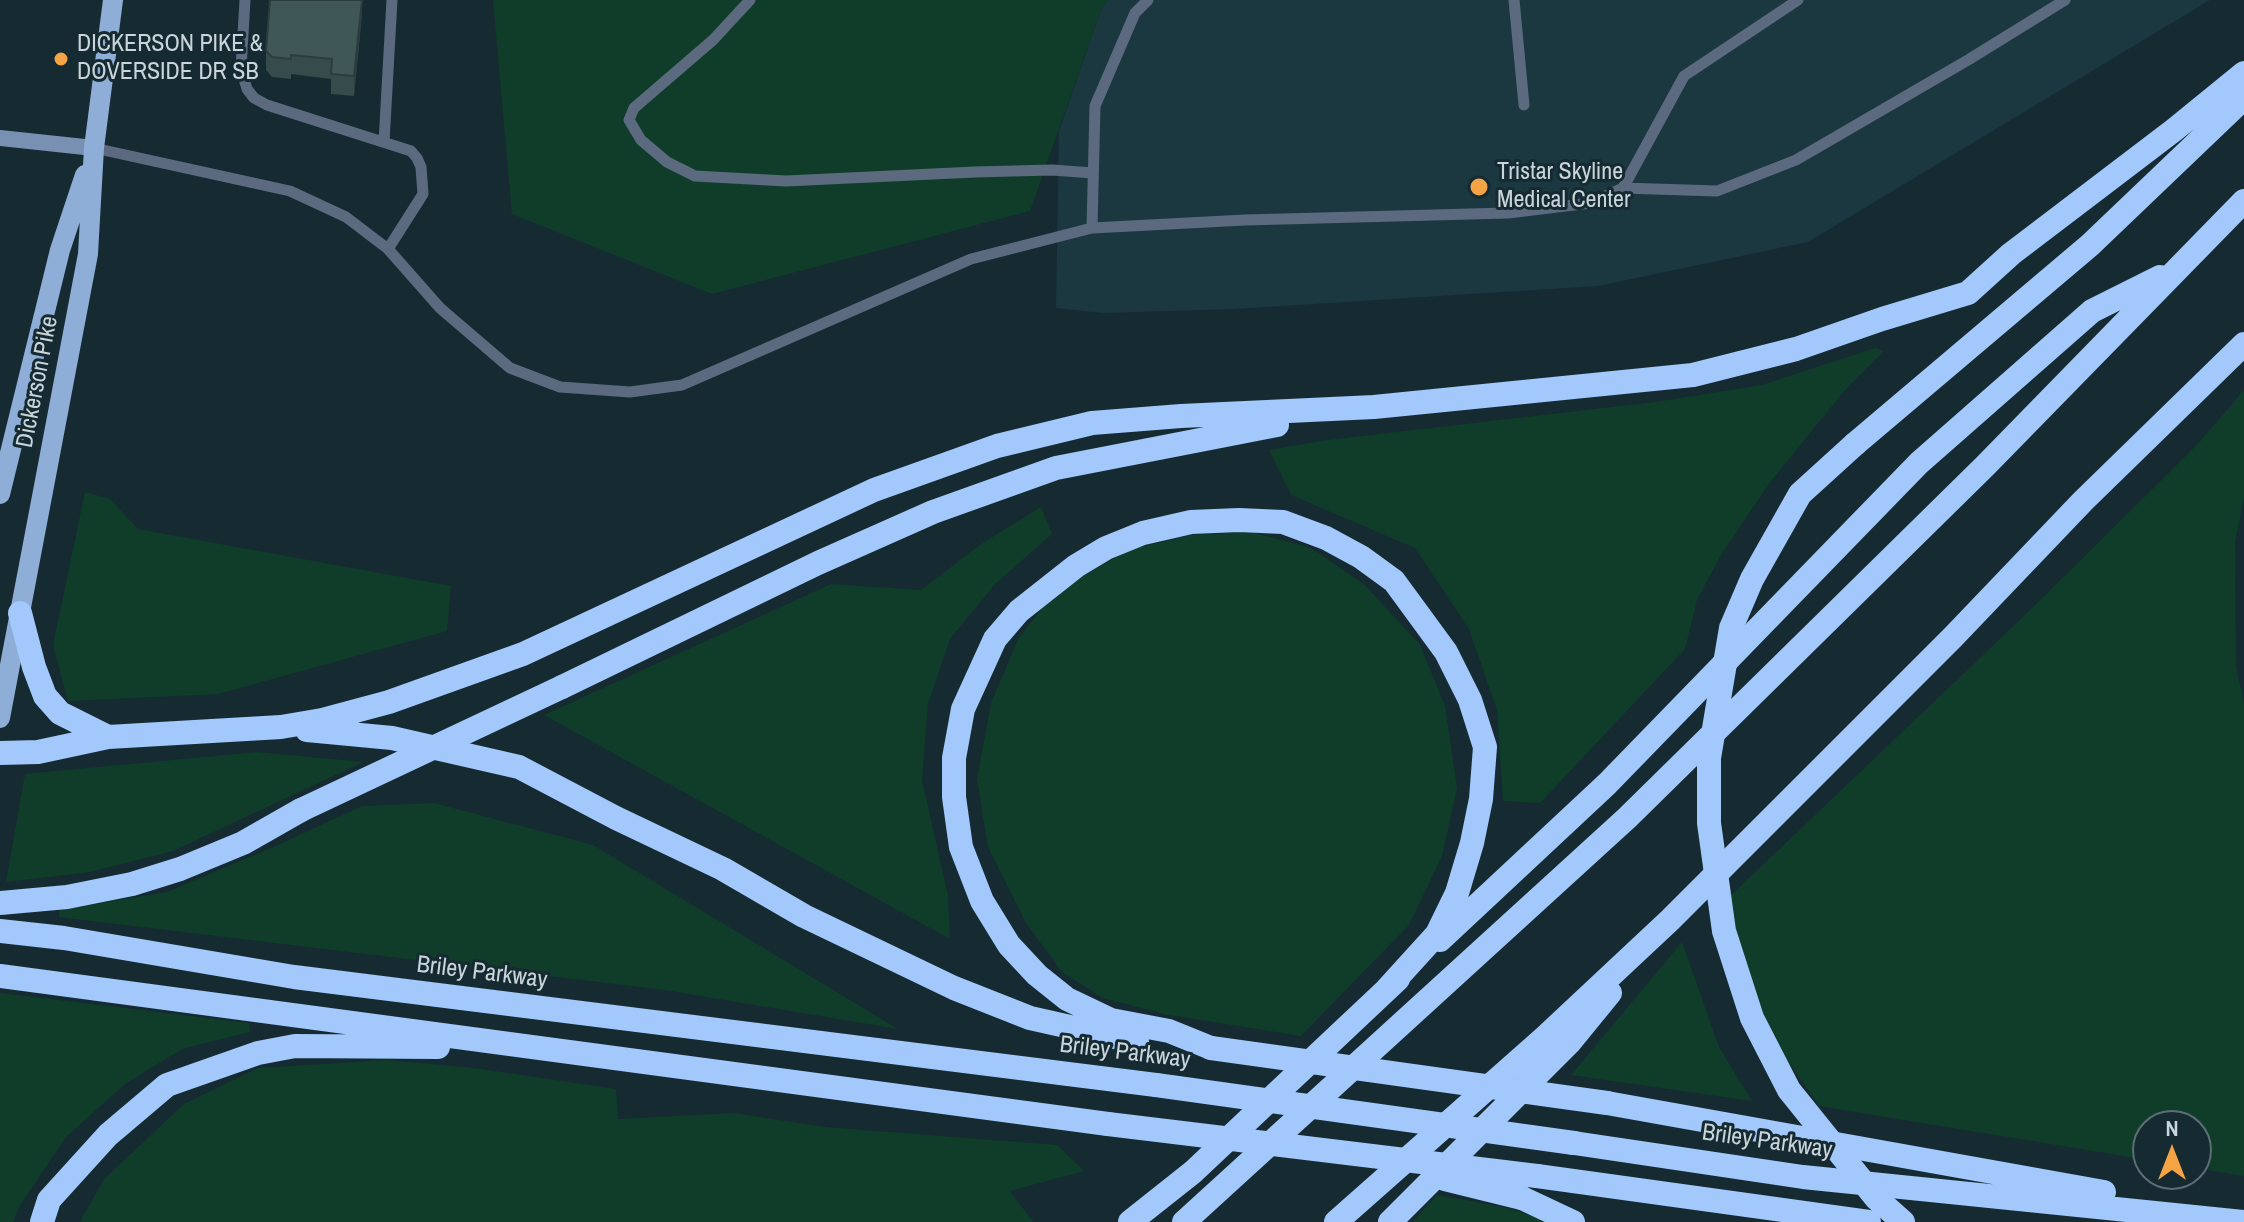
<!DOCTYPE html>
<style>
body{margin:0}
#map{position:relative;width:2244px;height:1222px;overflow:hidden;background:#162a32;font-family:"Archivo Narrow",sans-serif}
canvas{display:block}
.north{position:absolute;left:2132px;top:1110px;width:80px;height:80px;box-sizing:border-box;background:#162a32;border:2px solid #5e6e75;border-radius:50%;rotate:0deg;font-size:22px;font-weight:700;line-height:32px;text-align:center;color:#c9d5da}
.north::after{content:'';display:block;margin:auto;width:28px;height:36px;background:#f4a444;clip-path:polygon(50% 0,100% 100%,50% 72%,0 100%)}
</style>
<div id="map">
<canvas width="2244" height="1222"></canvas>
<div class="north">N</div>
</div>
<script>
const ctx = document.querySelector('canvas').getContext('2d');
ctx.lineJoin = 'round';
function paint(path, color) { ctx.fillStyle = color; ctx.fill(path, 'evenodd'); }
const toPath = rows => new Path2D(rows.map(r => 'M' + r).join(''));
function trace(path, color, width, dash) { ctx.strokeStyle = color; ctx.lineWidth = width; ctx.lineCap = dash ? 'butt' : 'round'; ctx.setLineDash(dash || []); ctx.stroke(path); }
function drawText(font, color, halo, rows, align = 'center') {
  ctx.font = font + ' "Archivo Narrow",sans-serif'; ctx.lineWidth = 6; ctx.setLineDash([]); ctx.textBaseline = 'middle'; ctx.strokeStyle = halo; ctx.fillStyle = color; for (const [text, x, y, turn = 0] of rows) {
    ctx.save(); ctx.translate(x, y); ctx.rotate((+turn || 0) * Math.PI / 180); ctx.textAlign = isNaN(turn) ? turn : align; if (halo) ctx.strokeText(text, 0, 0); ctx.fillText(text, 0, 0); ctx.restore();
  }
}
const built = toPath([
 [1108,0,2210,0,1808,242,1598,286,1234,309,1103,313,1056,308,1059,131,1102,7]
]);
const green = toPath([
 [493,0,1108,0,1102,7,1030,211,712,294,512,214],
 [1875,348,1884,351,1845,390,1771,481,1721,555,1697,600,1685,649,1540,803,1503,801,1497,710,1469,629,1415,548,1291,495,1269,450,1328,440,1655,402,1762,385],
 [2244,390,2244,497,2235,543,2236,666,2244,704,2244,1176,2196,1168,2196,1126,2148,1126,2148,1160,1819,1106,1770,1035,1743,967,1728,898,2027,613,2196,446],
 [85,492,110,499,138,529,451,586,447,631,218,694,68,701,53,645],
 [1041,507,1052,534,995,584,950,639,928,704,922,780,948,896,950,939,544,715,831,584,921,590,981,544],
 [1251,532,1311,548,1365,585,1420,645,1445,706,1457,788,1442,856,1409,925,1301,1036,1164,1014,1103,998,1062,972,1026,923,988,847,977,779,991,703,1018,639,1054,593,1128,550,1191,535],
 [257,752,363,762,173,851,90,872,6,882,25,774],
 [434,803,593,845,898,1029,665,990,59,917,59,910,167,892,278,845,362,806],
 [1682,942,1719,1047,1752,1101,1571,1075],
 [0,993,249,1023,250,1032,182,1049,125,1084,66,1137,20,1205,13,1222,0,1222],
 [387,1060,474,1068,616,1089,618,1119,734,1113,825,1127,1057,1145,1084,1171,1010,1191,1033,1222,80,1222,104,1179,184,1104,258,1068],
 [1437,1195,1509,1208,1549,1222,1412,1222]
]);
const lane = toPath([
 [245,0,241,69,247,89,254,98,267,105,411,151,417,158,421,167,423,194,388,249],
 [750,0,713,40,634,108,629,120,641,140,667,162,695,176,786,181,975,172,1052,170,1093,173],
 [1514,0,1524,105],
 [384,142,392,0],
 [94,148,290,191,346,217,388,249,440,308,510,368,560,387,630,392,682,385,971,259,1092,228,1245,220,1508,213,1590,203,1623,188,1717,191,1796,160,1968,60,2065,0],
 [1623,188,1684,76,1798,0],
 [1092,228,1095,106,1135,13,1148,0]
]);
const secondary = toPath([
 [0,138,94,148]
]);
const primary = toPath([
 [0,494,60,250,85,175],
 [0,718,88,254,94,148,113,0]
]);
const highway = toPath([
 [1855,444,2090,245,2244,98],
 [20,613,34,667,45,696,60,713,108,737],
 [562,687,818,563,933,512,1056,468,1277,425],
 [307,730,392,738,519,767,616,818,723,869,804,916,954,988,1030,1018,1137,1042],
 [0,753,38,752,108,737,281,727,322,720,389,702,523,654,874,490,997,446,1092,423,1181,416,1374,407,1693,375,1796,349,1882,319,1968,293,2011,254,2174,130,2244,73],
 [0,903,67,897,132,884,180,869,243,843,301,810],
 [0,931,64,938,294,977,1156,1085],
 [1440,940,1607,784,1919,463,2092,311,2160,277],
 [0,976,1108,1124],
 [1211,1048,1169,1031,1111,1020,1067,999,1037,975,1009,945,982,901,961,847,954,797,954,758,963,709,995,639,1019,611,1076,566,1106,548,1143,533,1191,522,1239,520,1283,522,1326,538,1361,557,1394,581,1446,652,1470,700,1485,747,1481,799,1472,843,1457,893,1437,934,1387,989],
 [1607,1103,2104,1192],
 [1574,1143,1803,1177,2244,1222],
 [1537,1176,1869,1222],
 [1522,1198,1573,1222],
 [42,1222,49,1200,108,1135,167,1085,258,1053,295,1046,438,1047],
 [1130,1222,1193,1172,1398,979],
 [1184,1222,1627,818,1985,466,2244,201],
 [1336,1222,1544,1038,1670,920,1953,637,2083,501,2244,344],
 [1390,1222,1570,1042,1610,993]
]);
const highwayBridge = toPath([
 [1855,444,1800,494,1752,579,1731,628,1709,758,1709,823,1724,931,1752,1018,1789,1090,1876,1198,1903,1222],
 [301,810,562,687],
 [1211,1048,1607,1103],
 [1156,1085,1574,1143],
 [1108,1124,1537,1176],
 [1445,1179,1522,1198]
]);
const wall = toPath([
 [362,14,354,96,331,94,331,79,291,74,291,79,272,77,266,70,266,51]
]);
const shadedWall = toPath([
 [362,0,362,14,354,96,354,76]
]);
const building = toPath([
 [270,0,362,0,354,76,331,74,332,59,291,55,291,59,272,57,266,51,270,0]
]);
const markers = [
 [61,59,8,"#f4a444"],
 [1479,187,10,"#f4a444"]
];
const poiNames = [
 ["DICKERSON PIKE &",77,45],
 ["DOVERSIDE DR SB",77,73],
 ["Tristar Skyline",1497,173],
 ["Medical Center",1497,201]
];
const streetNames = [
 ["Dickerson Pike",38,382,-79],
 ["Briley Parkway",482,973,7],
 ["Briley Parkway",1125,1053,7],
 ["Briley Parkway",1767,1142,8]
];
paint(built, '#1b3841');
paint(green, '#0f3d2a');
trace(lane, '#5b6a7f', 11);
trace(secondary, '#7890b1', 16);
trace(primary, '#8eaed8', 20);
trace(highway, '#a2c8fc', 24);
trace(highwayBridge, '#a2c8fc', 24);
paint(wall, '#364b4b');
paint(shadedWall, '#2c3d3d');
paint(building, '#3f5757');
trace(building, '#2c3d3d', 2);
for (const [x, y, r, color] of markers) { const dot = new Path2D(); dot.arc(x, y, r, 0, 2 * Math.PI); ctx.fillStyle = color; ctx.fill(dot); trace(dot, '#162a32', 3); }
drawText('24px', '#c9d5da', '#162a32', poiNames, 'left');
drawText('24px', '#c9d5da', '#162a32', streetNames);
</script>
